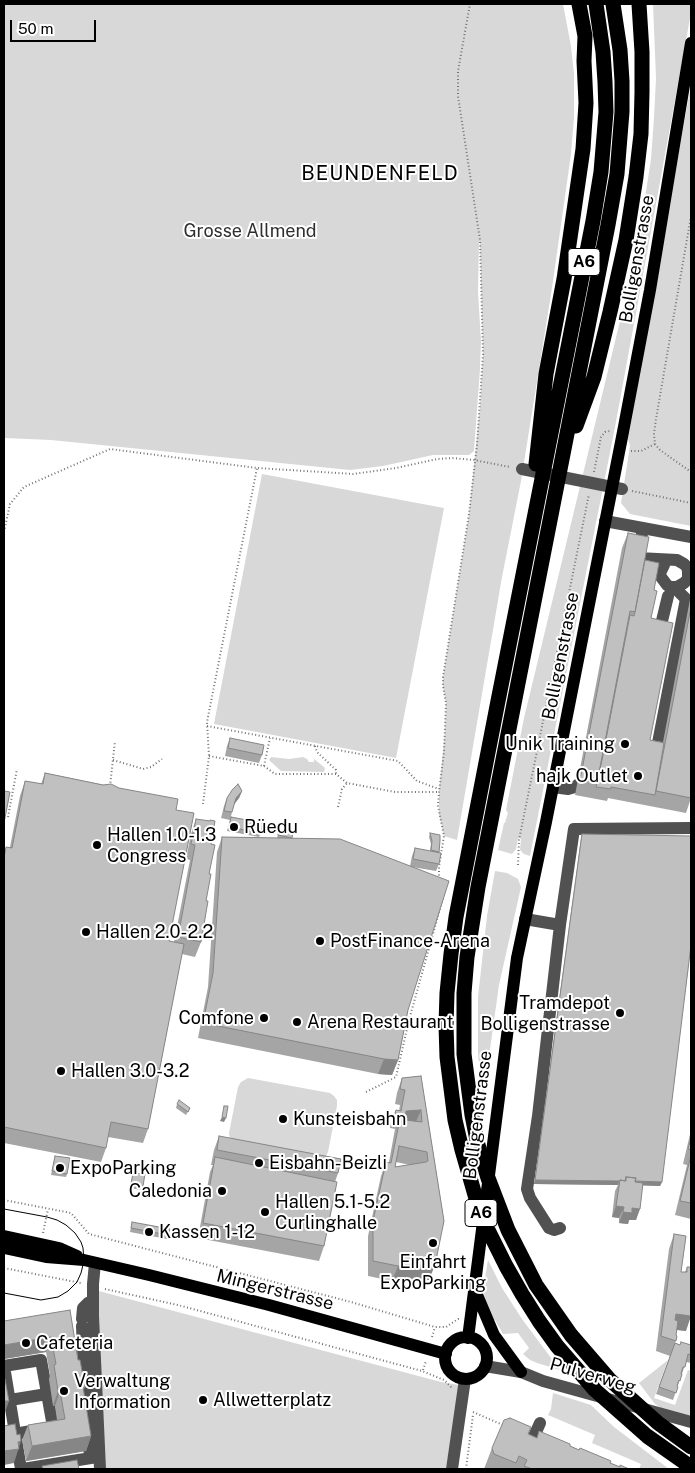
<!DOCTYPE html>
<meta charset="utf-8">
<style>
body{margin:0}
#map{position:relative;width:695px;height:1473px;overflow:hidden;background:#fff;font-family:"Public Sans",sans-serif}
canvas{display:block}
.frame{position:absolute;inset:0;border:5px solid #000;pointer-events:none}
.scale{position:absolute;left:10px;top:20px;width:86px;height:22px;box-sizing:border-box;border:2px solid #000;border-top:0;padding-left:6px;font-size:15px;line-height:18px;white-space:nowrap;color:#000;-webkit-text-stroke:4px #fff;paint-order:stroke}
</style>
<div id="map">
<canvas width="695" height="1473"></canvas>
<div class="frame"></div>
<div class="scale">50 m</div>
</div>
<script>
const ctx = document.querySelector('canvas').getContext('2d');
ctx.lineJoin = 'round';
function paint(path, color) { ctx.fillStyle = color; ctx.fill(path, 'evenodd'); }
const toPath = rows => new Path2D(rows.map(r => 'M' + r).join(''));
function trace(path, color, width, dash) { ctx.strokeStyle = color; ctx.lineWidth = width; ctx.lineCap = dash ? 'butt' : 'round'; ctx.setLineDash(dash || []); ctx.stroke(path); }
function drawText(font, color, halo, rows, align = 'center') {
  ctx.font = font + ' "Public Sans",sans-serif'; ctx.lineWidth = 4; ctx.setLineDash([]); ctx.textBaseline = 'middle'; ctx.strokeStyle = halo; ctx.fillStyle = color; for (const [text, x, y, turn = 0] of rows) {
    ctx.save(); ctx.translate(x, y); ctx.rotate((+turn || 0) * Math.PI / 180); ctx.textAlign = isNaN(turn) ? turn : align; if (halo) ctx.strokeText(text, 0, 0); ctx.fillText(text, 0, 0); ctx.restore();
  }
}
const green = toPath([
 [4,4,563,4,571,46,574,74,574,117,571,154,552,288,521,481,502,577,457,840,444,836,439,814,439,792,445,731,446,703,443,686,443,677,469,514,480,407,483,354,480,241,479,243,478,292,481,341,480,369,474,451,469,455,433,455,383,466,350,470,51,440,4,438],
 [653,4,691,4,691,13,615,427,530,856,524,854,520,850,521,839,518,838,516,849,512,854,498,850,504,823,505,823,507,816,508,813,506,810,524,718,634,263,643,211,651,159,654,118,656,78],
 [691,84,691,526,630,514,621,503,630,446,628,439],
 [262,474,444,508,396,758,214,724],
 [271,757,289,759,303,757,307,759,309,762,314,762,314,759,325,768,324,772,281,771,269,760],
 [495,871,507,873,518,879,521,887,499,985,483,1099,478,1055,478,997,487,916],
 [248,1078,330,1093,334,1096,337,1100,337,1106,328,1152,325,1158,230,1139,229,1133,238,1087,241,1082],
 [488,1260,502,1288,522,1319,560,1370,537,1363,530,1360,523,1354,529,1348,518,1333,503,1334,495,1320,491,1320,483,1290],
 [95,1290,441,1382,459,1385,446,1469,101,1469],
 [668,1360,654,1398,675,1405,688,1370,691,1371,691,1428,655,1404,639,1383],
 [553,1393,591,1405,614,1427,669,1469,639,1469,641,1464,592,1443,595,1435,548,1415,551,1409]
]);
const path = toPath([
 [691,216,656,419,654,434,655,444,660,450,691,472],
 [631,451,641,451,655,444],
 [594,472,601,437,605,432,610,431],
 [632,491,691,503],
 [4,532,10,504,24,487,110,449,257,468,353,474,396,468,437,459,452,458,474,460,510,467],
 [207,726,398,761,417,781,439,789],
 [315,746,317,752,336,770,336,774],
 [209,756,264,766,275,774,336,774,347,783,395,792,439,792],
 [113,760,143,769,151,767,162,759],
 [264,766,270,738],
 [110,786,115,741],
 [203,804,209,756,207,722,257,468],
 [338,807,342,789,347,783],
 [8,817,17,769],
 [518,865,519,840,589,494],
 [439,879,439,867,444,836,438,806,439,792,444,752,446,703,443,686,443,677,469,514,477,445,483,354,480,240,458,96,458,71,470,4],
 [366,1092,396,1077,409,1020,443,898],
 [4,1200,71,1213,89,1234,351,1302,435,1327,446,1327,458,1319,459,1319],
 [43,1233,48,1209],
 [4,1268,81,1283],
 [105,1289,178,1305,422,1371,444,1380,452,1388],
 [432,1337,435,1327],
 [423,1370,426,1361],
 [473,1412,503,1425],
 [466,1469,473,1415]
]);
const minor = toPath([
 [522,469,622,489],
 [605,521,691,537],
 [639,550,643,528],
 [638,558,677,560,684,564,687,567,688,571,688,579,684,583,677,587,670,587,667,585,661,577,660,573,664,565],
 [661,625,668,596],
 [657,748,686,599,675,588],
 [553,787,568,789,575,787,582,781,586,772],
 [525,919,560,925],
 [560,1228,554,1230,549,1228,530,1198,527,1189,538,1116,560,925,574,829,691,828],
 [95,1263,93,1284,93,1316,100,1469],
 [82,1319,83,1308,88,1303,93,1302],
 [82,1326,85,1396,90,1458],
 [4,1366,41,1360,53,1427,4,1436],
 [4,1366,21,1469],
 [485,1366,521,1372,543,1381,691,1422],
 [10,1400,47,1394],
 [527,1452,540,1423],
 [23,1469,97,1457],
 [452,1469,465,1379]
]);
const major = toPath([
 [4,1236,59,1248,77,1256],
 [4,1248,46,1257,84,1260,149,1275,269,1305,446,1354],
 [475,1290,494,1335,521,1372],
 '445 1358a21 21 0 1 1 42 0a21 21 0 1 1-42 0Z',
 [468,1338,517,958,546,822,623,432,650,290,691,43]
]);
const highway = toPath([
 [596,4,603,52,605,82,606,112,601,172,593,221,498,701,456,917,451,954,447,993,446,1025,447,1057,455,1120,462,1150,479,1209,488,1230,506,1266,522,1294,539,1321,557,1346,595,1390,647,1436,691,1467],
 [613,4,620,50,622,81,622,112,617,174,608,225,478,887,467,957,464,993,464,1054,472,1115,478,1145,488,1178,508,1230,536,1285,571,1335,609,1379,658,1423,691,1447],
 [576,426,594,377,610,312,626,240,636,177,641,134,642,92,642,52,639,4],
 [536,464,546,374,564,279,583,149,586,103,584,61,585,36,579,4]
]);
const tram = toPath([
 [4,1209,47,1217,57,1220,66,1225,75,1233,81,1242,83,1248,84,1261,81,1273,77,1282,68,1291,58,1297,41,1300,4,1293]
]);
const wall = toPath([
 [628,533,645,560,654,590,651,618,650,740,663,742,691,594,691,798,686,813,608,798,607,801,575,795,622,548],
 [230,738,262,755,259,763,225,756,227,746],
 [45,773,119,788,176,810,169,941,174,942,190,860,186,859,191,834,196,819,211,844,209,874,201,942,195,957,182,954,148,1129,143,1143,108,1137,106,1148,101,1162,4,1143,4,858,10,847,20,796,25,781,41,784],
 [242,791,239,798,234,804,230,820,221,818,224,806,227,798],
 [231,817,261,833,259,837,227,831],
 [279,830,292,838,410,866,412,856,415,848,430,851,431,844,429,837,430,833,440,841,439,853,439,864,436,871,412,867,408,1010,398,1060,392,1075,378,1074,198,1038,208,987,217,852,222,837,277,838],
 [582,834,662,1182,660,1186,643,1185,636,1220,629,1220,628,1224,619,1223,619,1218,612,1217,615,1191,618,1185,534,1184,581,838],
 [421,1076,444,1221,429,1280,392,1281,368,1276,368,1236,381,1176,386,1162,389,1162,395,1129,390,1128,390,1125,396,1110,399,1111,400,1105,395,1104,397,1093,402,1078],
 [396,1162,410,1165,395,1167],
 [177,1104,190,1108,186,1115,176,1108],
 [691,1130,691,1219,675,1215,687,1165,683,1164],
 [219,1136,338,1173,335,1182,324,1246,319,1261,198,1238,210,1172,213,1165,211,1165,214,1150],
 [55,1156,67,1174,66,1177,51,1175],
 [133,1173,143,1186,141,1190,130,1188],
 [132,1222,168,1235,167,1239,130,1232],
 [674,1234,681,1272,685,1272,687,1267,686,1331,676,1330,676,1335,677,1336,675,1343,680,1345,691,1345,691,1363,686,1362,673,1400,656,1394,670,1356,656,1351,669,1249],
 [70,1310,78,1360,85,1387,83,1391,91,1436,86,1451,26,1461,22,1440,28,1425,57,1420,55,1406,53,1406,49,1379,50,1375,46,1352,4,1359],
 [529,1434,537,1438,570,1446,620,1467,629,1469,484,1469,492,1448]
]);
const shadedWall = toPath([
 [242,791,239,798,233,806,236,798],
 [384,1059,398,1060,392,1075,378,1074],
 [421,1110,415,1124,401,1126,406,1111],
 [222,1117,226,1118,224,1122,220,1121],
 [535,1180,619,1181,618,1185,534,1184],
 [626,1181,662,1182,660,1186,624,1185],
 [616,1206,624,1207,619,1218,612,1217],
 [632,1208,640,1209,636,1220,629,1220,628,1224,619,1223,623,1212],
 [435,1265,429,1280,392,1281,398,1266],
 [676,1314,691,1316,686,1331,671,1329],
 [51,1337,46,1352,4,1359,4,1345],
 [58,1391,60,1391,55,1406,53,1406],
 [4,1401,9,1401,5,1412,4,1412],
 [91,1436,86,1451,26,1461,32,1446],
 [21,1441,14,1463,4,1465,4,1451,18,1442]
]);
const building = toPath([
 [628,533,649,537,635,612,630,611,597,783,580,780,628,533],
 [645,560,659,563,654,590,657,591,651,618,673,623,650,740,664,743,655,795,611,787,611,789,596,787,602,760,630,615,634,616,635,612,645,560],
 [691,607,691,798,656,791,691,607],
 [230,738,264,745,262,755,228,748,230,738],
 [45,773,103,785,111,784,119,788,178,799,176,810,194,813,169,941,184,944,148,1129,111,1122,106,1148,4,1127,4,858,6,847,12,848,25,781,43,784,45,773],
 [238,784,242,791,236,798,232,812,224,811,227,798,232,790,238,784],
 [4,791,10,792,4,823,4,791],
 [231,817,263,823,261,833,229,827,231,817],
 [196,819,210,821,210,820,215,821,211,844,215,845,209,874,211,874,206,901,208,901,201,942,178,937,195,845,191,844,196,819],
 [279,830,293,832,292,838,278,835,279,830],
 [430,833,440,835,440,841,439,852,431,850,432,841,430,833],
 [582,834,691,836,691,945,662,1182,635,1181,636,1178,626,1177,625,1181,620,1180,619,1181,535,1180,582,834],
 [222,837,340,839,449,881,408,1010,398,1060,384,1059,203,1023,213,973,222,837],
 [415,848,441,853,439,864,413,859,415,848],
 [421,1076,444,1221,435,1265,398,1266,373,1261,373,1221,386,1162,391,1163,401,1114,395,1113,396,1110,401,1111,405,1090,400,1089,402,1078,421,1076],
 [421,1110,422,1122,405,1120,406,1111,421,1110],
 [399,1146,427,1152,428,1161,426,1162,395,1167,399,1146],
 [179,1100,190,1108,188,1112,177,1104,179,1100],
 [224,1106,228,1106,226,1118,222,1117,224,1106],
 [219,1136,341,1159,338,1173,217,1150,219,1136],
 [691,1138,691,1150,688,1149,691,1138],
 [691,1155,691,1203,680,1201,691,1155],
 [55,1156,70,1158,67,1174,52,1171,55,1156],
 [215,1157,337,1182,324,1246,203,1223,215,1157],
 [133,1173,145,1174,143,1186,131,1184,133,1173],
 [626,1177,636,1178,635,1182,643,1183,640,1209,632,1208,632,1213,623,1212,624,1207,616,1206,620,1180,626,1181,626,1177],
 [132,1222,170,1229,168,1235,131,1228,132,1222],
 [674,1234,686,1236,681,1272,687,1272,687,1267,691,1267,691,1316,676,1314,675,1320,678,1321,676,1335,677,1336,676,1341,661,1336,674,1234],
 [70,1310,78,1360,80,1360,85,1387,83,1387,91,1436,32,1446,28,1425,65,1419,60,1391,58,1391,54,1365,56,1364,51,1337,4,1345,4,1321,70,1310],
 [681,1342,691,1345,691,1355,688,1354,685,1367,683,1367,681,1374,682,1374,680,1381,679,1380,677,1386,678,1387,676,1393,659,1387,675,1343,680,1345,681,1342],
 [4,1379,5,1379,9,1401,4,1401,4,1379],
 [510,1418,531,1427,528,1434,537,1438,539,1431,570,1444,570,1446,579,1450,580,1448,611,1461,610,1463,620,1467,620,1465,629,1469,532,1469,524,1466,527,1460,519,1456,516,1463,494,1454,492,1448,504,1420,510,1418],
 [15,1424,17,1435,20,1434,21,1441,18,1442,19,1449,4,1451,4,1426,15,1424],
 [77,1460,79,1469,43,1469,42,1466,77,1460]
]);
const markers = [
 [625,744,5,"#000"],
 [638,776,5,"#000"],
 [234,827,5,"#000"],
 [97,845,5,"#000"],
 [86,932,5,"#000"],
 [320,941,5,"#000"],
 [620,1013,5,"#000"],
 [264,1018,5,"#000"],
 [297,1022,5,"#000"],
 [61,1071,5,"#000"],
 [283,1119,5,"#000"],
 [259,1163,5,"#000"],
 [60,1168,5,"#000"],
 [222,1191,5,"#000"],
 [265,1212,5,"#000"],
 [149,1232,5,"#000"],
 [433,1243,5,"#000"],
 [26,1343,5,"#000"],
 [64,1391,5,"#000"],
 [203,1400,5,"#000"]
];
const shields = [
 [584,262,32],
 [481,1213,32]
];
const shieldNames = [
 ["A6",584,262],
 ["A6",481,1213]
];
const parkNames = [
 ["Grosse Allmend",250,231]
];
const streetNames = [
 ["Bolligenstrasse",637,259,-80],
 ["Bolligenstrasse",561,656,-79],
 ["Bolligenstrasse",478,1115,-83],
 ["Mingerstrasse",275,1290,14],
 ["Pulverweg",593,1376,16]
];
const poiNames = [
 ["Unik Training",615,744,"right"],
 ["hajk Outlet",628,776,"right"],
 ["Rüedu",244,827],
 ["Hallen 1.0-1.3",107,835],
 ["Congress",107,856],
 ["Hallen 2.0-2.2",96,932],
 ["PostFinance-Arena",330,941],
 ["Tramdepot",610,1003,"right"],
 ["Bolligenstrasse",610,1024,"right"],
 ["Comfone",254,1018,"right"],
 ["Arena Restaurant",307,1022],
 ["Hallen 3.0-3.2",71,1071],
 ["Kunsteisbahn",293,1119],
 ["Eisbahn-Beizli",269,1163],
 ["ExpoParking",70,1168],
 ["Caledonia",212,1191,"right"],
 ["Hallen 5.1-5.2",275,1202],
 ["Curlinghalle",275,1223],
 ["Kassen 1-12",159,1232],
 ["Einfahrt",433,1262,"center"],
 ["ExpoParking",433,1283,"center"],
 ["Cafeteria",36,1343],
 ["Verwaltung",74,1381],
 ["Information",74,1402],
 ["Allwetterplatz",213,1400]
];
const quarterNames = [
 ["BEUNDENFELD",380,174]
];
paint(green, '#d8d8d8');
trace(path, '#737373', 2, [1, 2.5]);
trace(minor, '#515151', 12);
trace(major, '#000', 12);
trace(highway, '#000', 15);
trace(tram, '#000', 1);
paint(wall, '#a5a5a5');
paint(shadedWall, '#868686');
paint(building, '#c0c0c0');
trace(building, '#868686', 1);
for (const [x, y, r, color] of markers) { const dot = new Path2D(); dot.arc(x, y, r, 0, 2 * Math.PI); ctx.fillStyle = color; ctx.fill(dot); trace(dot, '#fff', 2); }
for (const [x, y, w] of shields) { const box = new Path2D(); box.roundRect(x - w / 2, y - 13.5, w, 27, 4); ctx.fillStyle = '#fff'; ctx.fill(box); trace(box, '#000', 1); }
drawText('bold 16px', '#000', null, shieldNames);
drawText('18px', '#2f2f2f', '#fff', parkNames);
drawText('18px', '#000', '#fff', streetNames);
drawText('18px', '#000', '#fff', poiNames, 'left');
ctx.letterSpacing = '1px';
drawText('20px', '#000', '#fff', quarterNames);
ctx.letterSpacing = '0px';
</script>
